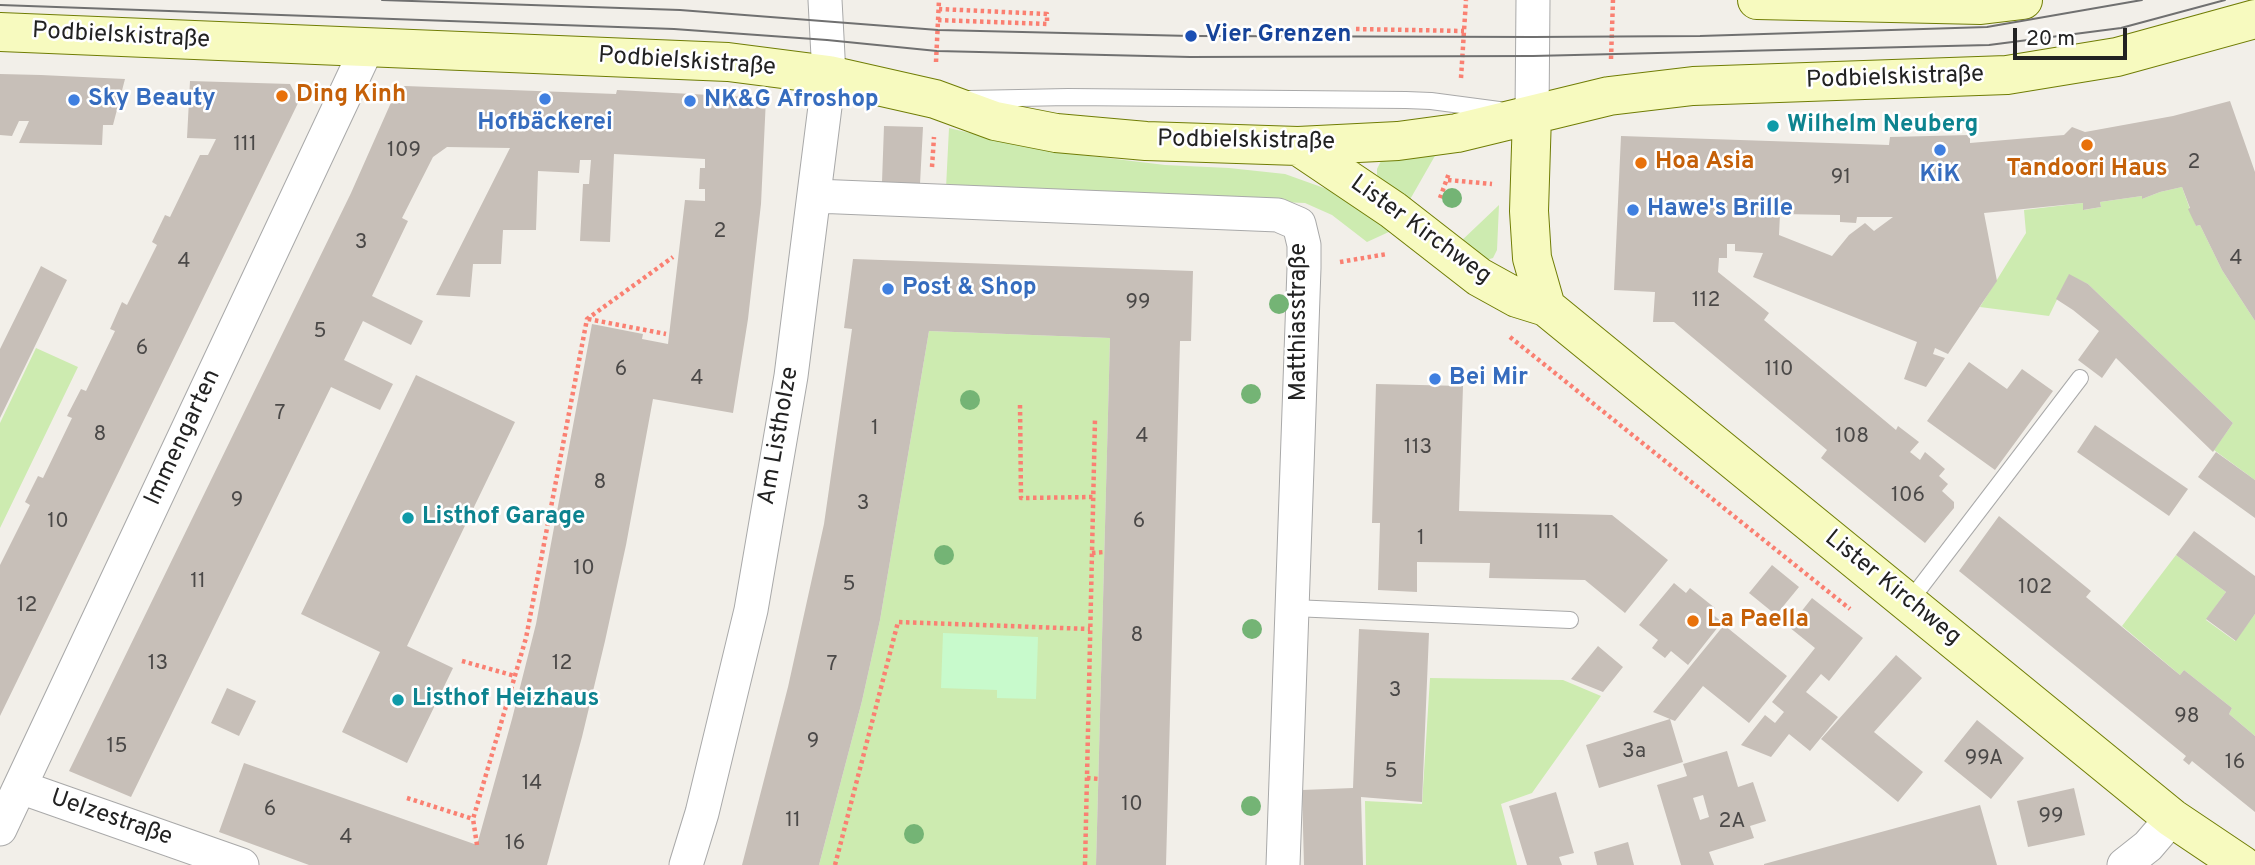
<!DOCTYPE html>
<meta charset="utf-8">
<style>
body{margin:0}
#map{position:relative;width:2255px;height:865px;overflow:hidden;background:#f2efe9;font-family:Overpass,sans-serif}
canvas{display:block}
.scale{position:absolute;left:2013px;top:28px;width:114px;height:32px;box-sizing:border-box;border:4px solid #222;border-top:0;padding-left:9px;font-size:21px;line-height:24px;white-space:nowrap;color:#222;-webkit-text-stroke:5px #fff;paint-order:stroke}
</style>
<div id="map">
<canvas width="2255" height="865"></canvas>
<div class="scale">20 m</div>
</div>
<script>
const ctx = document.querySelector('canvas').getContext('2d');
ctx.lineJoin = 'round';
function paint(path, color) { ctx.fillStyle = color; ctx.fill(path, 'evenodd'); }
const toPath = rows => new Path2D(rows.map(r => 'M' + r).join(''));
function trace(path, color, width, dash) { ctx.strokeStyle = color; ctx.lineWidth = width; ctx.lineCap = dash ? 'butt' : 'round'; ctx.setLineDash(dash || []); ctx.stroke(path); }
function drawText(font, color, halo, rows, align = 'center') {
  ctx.font = font + ' Overpass,sans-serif'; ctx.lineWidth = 5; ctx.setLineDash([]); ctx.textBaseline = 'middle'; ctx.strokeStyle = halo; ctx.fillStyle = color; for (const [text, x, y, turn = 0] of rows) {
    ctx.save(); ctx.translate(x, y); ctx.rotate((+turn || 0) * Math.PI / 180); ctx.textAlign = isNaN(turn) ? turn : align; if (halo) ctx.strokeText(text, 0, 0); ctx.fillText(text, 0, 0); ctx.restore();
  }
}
const grass = toPath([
 [949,128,1041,150,1165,165,1229,168,1285,174,1338,193,1391,231,1367,242,1332,215,1305,203,946,188],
 [1436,154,1408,203,1381,181,1377,175,1377,169,1381,161],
 [2182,187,2196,226,2200,225,2222,270,2255,321,2255,480,2214,450,2233,423,2088,284,2069,275,2049,316,1980,307,2026,233,2024,210,2083,203,2084,210,2101,207,2100,202,2142,196,2142,199,2160,192],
 [1499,205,1497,250,1493,258,1483,261,1458,244],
 [929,331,1110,338,1096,865,819,865,862,701,880,620],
 [36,348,78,367,0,528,0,423],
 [2176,555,2226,592,2206,620,2235,641,2255,614,2255,736,2229,714,2232,708,2184,670,2180,675,2122,626],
 [1430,678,1563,680,1601,696,1532,793,1501,804,1517,865,1366,865,1365,801,1422,804]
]);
const park = toPath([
 [943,633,1038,637,1036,699,997,698,997,690,941,688]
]);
const building = toPath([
 [0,74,41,75,125,79,113,125,103,125,102,145,19,143,29,121,19,121,12,136,0,135],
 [190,81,290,84,299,101,0,716,0,565,30,505,25,502,38,476,43,478,72,418,67,416,81,389,86,391,115,331,110,329,122,302,127,305,157,245,152,242,165,215,170,217,200,155,208,155,216,139,187,138],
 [405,86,616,94,617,90,766,98,761,204,748,319,733,413,653,399,626,545,605,641,582,737,547,865,309,865,219,832,244,763,477,845,512,719,536,624,592,324,643,334,642,339,668,344,685,200,705,201,705,189,699,189,700,168,705,168,705,159,614,154,610,242,580,241,583,184,589,184,591,160,580,160,579,173,538,171,536,230,503,230,501,264,473,264,470,297,436,295,510,148,447,147,433,157,402,218,408,221,372,296,423,321,411,345,363,321,344,360,393,384,380,410,331,387,131,797,69,771,351,193,397,89],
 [2230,101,2255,172,2255,321,2222,270,2200,225,2196,226,2188,209,2190,208,2182,187,2160,192,2142,199,2142,196,2100,202,2101,207,2083,210,2083,203,1984,213,1997,281,1948,354,1935,348,1933,354,1945,358,1926,387,1904,379,1917,342,1753,277,1763,253,1735,251,1735,244,1727,244,1727,258,1719,258,1718,272,1769,313,1764,320,1896,430,1898,426,1919,442,1910,452,1920,460,1925,452,1945,469,1939,476,1948,484,1942,491,1954,502,1954,508,1925,543,1821,458,1827,450,1674,322,1653,322,1655,292,1614,290,1621,136,1889,145,1890,137,1970,135,1970,143,2064,135,2072,127,2085,132,2173,116],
 [1780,214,1840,215,1840,222,1856,223,1857,217,1893,217,1874,231,1865,223,1849,235,1832,256,1779,235],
 [884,126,923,127,920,184,882,182],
 [853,259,1193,271,1191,341,1180,341,1166,865,1096,865,1110,338,929,331,880,620,862,701,819,865,742,865,788,687,824,524,852,329,844,328],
 [41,266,67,280,0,418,0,349],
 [2069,274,2088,284,2233,423,2213,452,2116,358,2102,378,2078,360,2099,331,2073,310,2056,299],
 [1969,362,2007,389,2022,369,2053,391,1995,470,1927,421],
 [416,375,515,422,407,646,453,668,407,763,342,732,380,652,301,614],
 [1376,384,1463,386,1459,511,1612,515,1668,560,1625,613,1585,580,1489,578,1490,563,1417,562,1417,592,1378,590,1380,523,1372,523],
 [2095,425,2188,489,2169,516,2077,452],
 [2216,452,2255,480,2255,518,2198,477],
 [1999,516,2091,591,2086,597,2169,666,2180,675,2184,670,2232,708,2229,714,2255,736,2255,812,2192,761,2189,765,2183,760,2186,756,1959,571],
 [2194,531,2255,576,2255,614,2236,641,2206,619,2226,592,2176,555],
 [1772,565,1799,587,1776,615,1749,593],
 [1674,583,1686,593,1690,588,1715,608,1711,613,1722,622,1688,665,1671,651,1665,658,1652,648,1658,640,1639,625],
 [1812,598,1863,638,1829,681,1821,674,1806,692,1838,717,1810,751,1789,734,1771,757,1741,745,1765,715,1775,723,1784,712,1772,702,1815,648,1789,627],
 [1724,625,1787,676,1749,723,1703,686,1675,721,1670,719,1683,762,1599,788,1586,745,1670,719,1653,712],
 [1359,629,1429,633,1422,802,1361,797,1363,865,1304,865,1302,790,1353,788],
 [1598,646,1623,667,1603,692,1571,679],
 [1896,655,1922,678,1874,732,1923,772,1898,802,1821,739],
 [227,688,256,701,239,736,211,723],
 [1977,720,2024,758,1991,799,1944,761],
 [1727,751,1738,787,1753,782,1766,821,1750,826,1754,838,1709,852,1714,865,1681,865,1657,785,1687,776,1683,764],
 [1703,795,1709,817,1700,820,1693,798],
 [2074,788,2085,835,2028,847,2017,801],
 [1556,792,1574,853,1559,857,1562,865,1527,865,1509,806],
 [1980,805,1997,865,1764,865,1764,864],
 [1628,842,1634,865,1597,865,1594,852]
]);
const path = toPath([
 [938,20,1047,24,1047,14,939,9],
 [1356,29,1464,31],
 [1611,59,1613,0],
 [936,62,939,0],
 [1461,78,1466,0],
 [932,167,934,137],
 [1448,180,1492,184],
 [1440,198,1449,173],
 [1340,262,1387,254],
 [588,319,666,334],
 [1510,337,1850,609],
 [1020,405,1021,498,1093,497],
 [1092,553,1104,552],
 [462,661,515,676],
 [1087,778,1099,779],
 [407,798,473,819],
 [477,845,473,819,526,638,587,319,673,257],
 [835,865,898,622,1090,629],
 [1085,865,1095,419]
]);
const lane = toPath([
 [969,99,1068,97,1406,100,1431,101,1499,110],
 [1909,602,2080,378],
 [1293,608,1570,620]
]);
const street = toPath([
 [1532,115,1533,0],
 [815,196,1278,215,1299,224,1304,245,1304,268,1283,865],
 [20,787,242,865],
 [0,829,367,48],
 [686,865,702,813,751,610,791,376,829,75,825,0],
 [2124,865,2148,846,2172,818]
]);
const secondary = toPath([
 [1757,0,1981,5,2023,0],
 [0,32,728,62,829,75,935,99,995,121,1056,133,1146,141,1298,146,1398,141,1457,133,1609,96,1693,86,2007,75,2117,57,2255,19],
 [1532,115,1529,211,1532,258,1546,307],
 [1298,146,1393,210,1479,277,1517,298,1546,307,2172,818,2242,865]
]);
const tram = toPath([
 [382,0,680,10,938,30,1191,36,1533,37,1700,36,1987,27,2142,0],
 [0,5,674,29,827,40,937,51,1190,57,1533,56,1989,45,2121,28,2225,0]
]);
const trees = [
 [1452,198],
 [1279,304],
 [1251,394],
 [970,400],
 [944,555],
 [1252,629],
 [1251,806],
 [914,834]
];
const markers = [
 [1191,36,7,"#1a4fb4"],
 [282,96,7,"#e8710a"],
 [545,99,7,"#3f7fe0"],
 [74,100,7,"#3f7fe0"],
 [690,101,7,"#3f7fe0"],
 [1773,126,7,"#0f9aa8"],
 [2087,145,7,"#e8710a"],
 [1940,150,7,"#3f7fe0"],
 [1641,163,7,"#e8710a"],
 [1633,210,7,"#3f7fe0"],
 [888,289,7,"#3f7fe0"],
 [1435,379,7,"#3f7fe0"],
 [408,518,7,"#0f9aa8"],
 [1693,621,7,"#e8710a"],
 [398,700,7,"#0f9aa8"]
];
const numberNames = [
 ["111",245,146],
 ["109",404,152],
 ["2",2194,164],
 ["91",1841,179],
 ["2",720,233],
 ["3",361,244],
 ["4",2236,260],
 ["4",184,263],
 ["112",1706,302],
 ["99",1138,304],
 ["5",320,333],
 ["6",142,350],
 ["6",621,371],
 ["110",1779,371],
 ["4",697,380],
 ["7",280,415],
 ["1",875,430],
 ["8",100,436],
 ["4",1142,438],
 ["108",1852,438],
 ["113",1418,449],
 ["8",600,484],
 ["106",1908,497],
 ["9",237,502],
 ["3",863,505],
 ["10",58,523],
 ["6",1139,523],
 ["111",1548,534],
 ["1",1421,540],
 ["10",584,570],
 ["11",198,583],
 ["5",849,586],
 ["102",2035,589],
 ["12",27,607],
 ["8",1137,637],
 ["13",158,665],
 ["12",562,665],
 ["7",832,666],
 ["3",1395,692],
 ["98",2187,718],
 ["9",813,743],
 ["15",117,748],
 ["3a",1634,753],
 ["99A",1984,760],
 ["16",2235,764],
 ["5",1391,773],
 ["14",532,785],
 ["10",1132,806],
 ["6",270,811],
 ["99",2051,818],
 ["11",793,822],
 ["2A",1732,823],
 ["4",346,839],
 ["16",515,845]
];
const transitNames = [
 ["Vier Grenzen",1205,36]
];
const streetNames = [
 ["Podbielskistraße",121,37,3],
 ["Podbielskistraße",687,63,4],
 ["Podbielskistraße",1895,79,-2],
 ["Podbielskistraße",1246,142,1],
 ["Lister Kirchweg",1420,231,36],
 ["Matthiasstraße",1300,322,-90],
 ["Am Listholze",780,436,-80],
 ["Immengarten",184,438,-65],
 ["Lister Kirchweg",1892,589,39],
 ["Uelzestraße",111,819,19]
];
const foodNames = [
 ["Ding Kinh",296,96],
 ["Hoa Asia",1655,163],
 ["Tandoori Haus",2087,170,"center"],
 ["La Paella",1707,621]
];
const shopNames = [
 ["Sky Beauty",88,100],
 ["NK&G Afroshop",704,101],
 ["Hofbäckerei",545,124,"center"],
 ["KiK",1940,176,"center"],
 ["Hawe's Brille",1647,210],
 ["Post & Shop",902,289],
 ["Bei Mir",1449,379]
];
const cultureNames = [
 ["Wilhelm Neuberg",1787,126],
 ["Listhof Garage",422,518],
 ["Listhof Heizhaus",412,700]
];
paint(grass, '#cdebb0');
paint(park, '#c8facc');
paint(building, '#c7bfb8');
trace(lane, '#a9a9a9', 18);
trace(street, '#a9a9a9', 35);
trace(secondary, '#707d05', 40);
trace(path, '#fa8072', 4.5, [3.5, 3.5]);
trace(lane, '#fff', 16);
trace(street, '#fff', 33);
trace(secondary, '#f7fabf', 38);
trace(tram, '#707070', 2);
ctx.fillStyle = '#74b475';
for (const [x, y] of trees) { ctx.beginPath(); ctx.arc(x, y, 10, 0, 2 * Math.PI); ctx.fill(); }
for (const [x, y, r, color] of markers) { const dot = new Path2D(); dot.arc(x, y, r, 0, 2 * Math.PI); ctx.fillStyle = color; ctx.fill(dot); trace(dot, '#fff', 2.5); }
drawText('21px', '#4b4948', null, numberNames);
drawText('bold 24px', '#164399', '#fff', transitNames, 'left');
drawText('24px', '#222', '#fff', streetNames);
drawText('bold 24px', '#c56008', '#fff', foodNames, 'left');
drawText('bold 24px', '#366cbe', '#fff', shopNames, 'left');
drawText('bold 24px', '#0d838f', '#fff', cultureNames, 'left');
</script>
